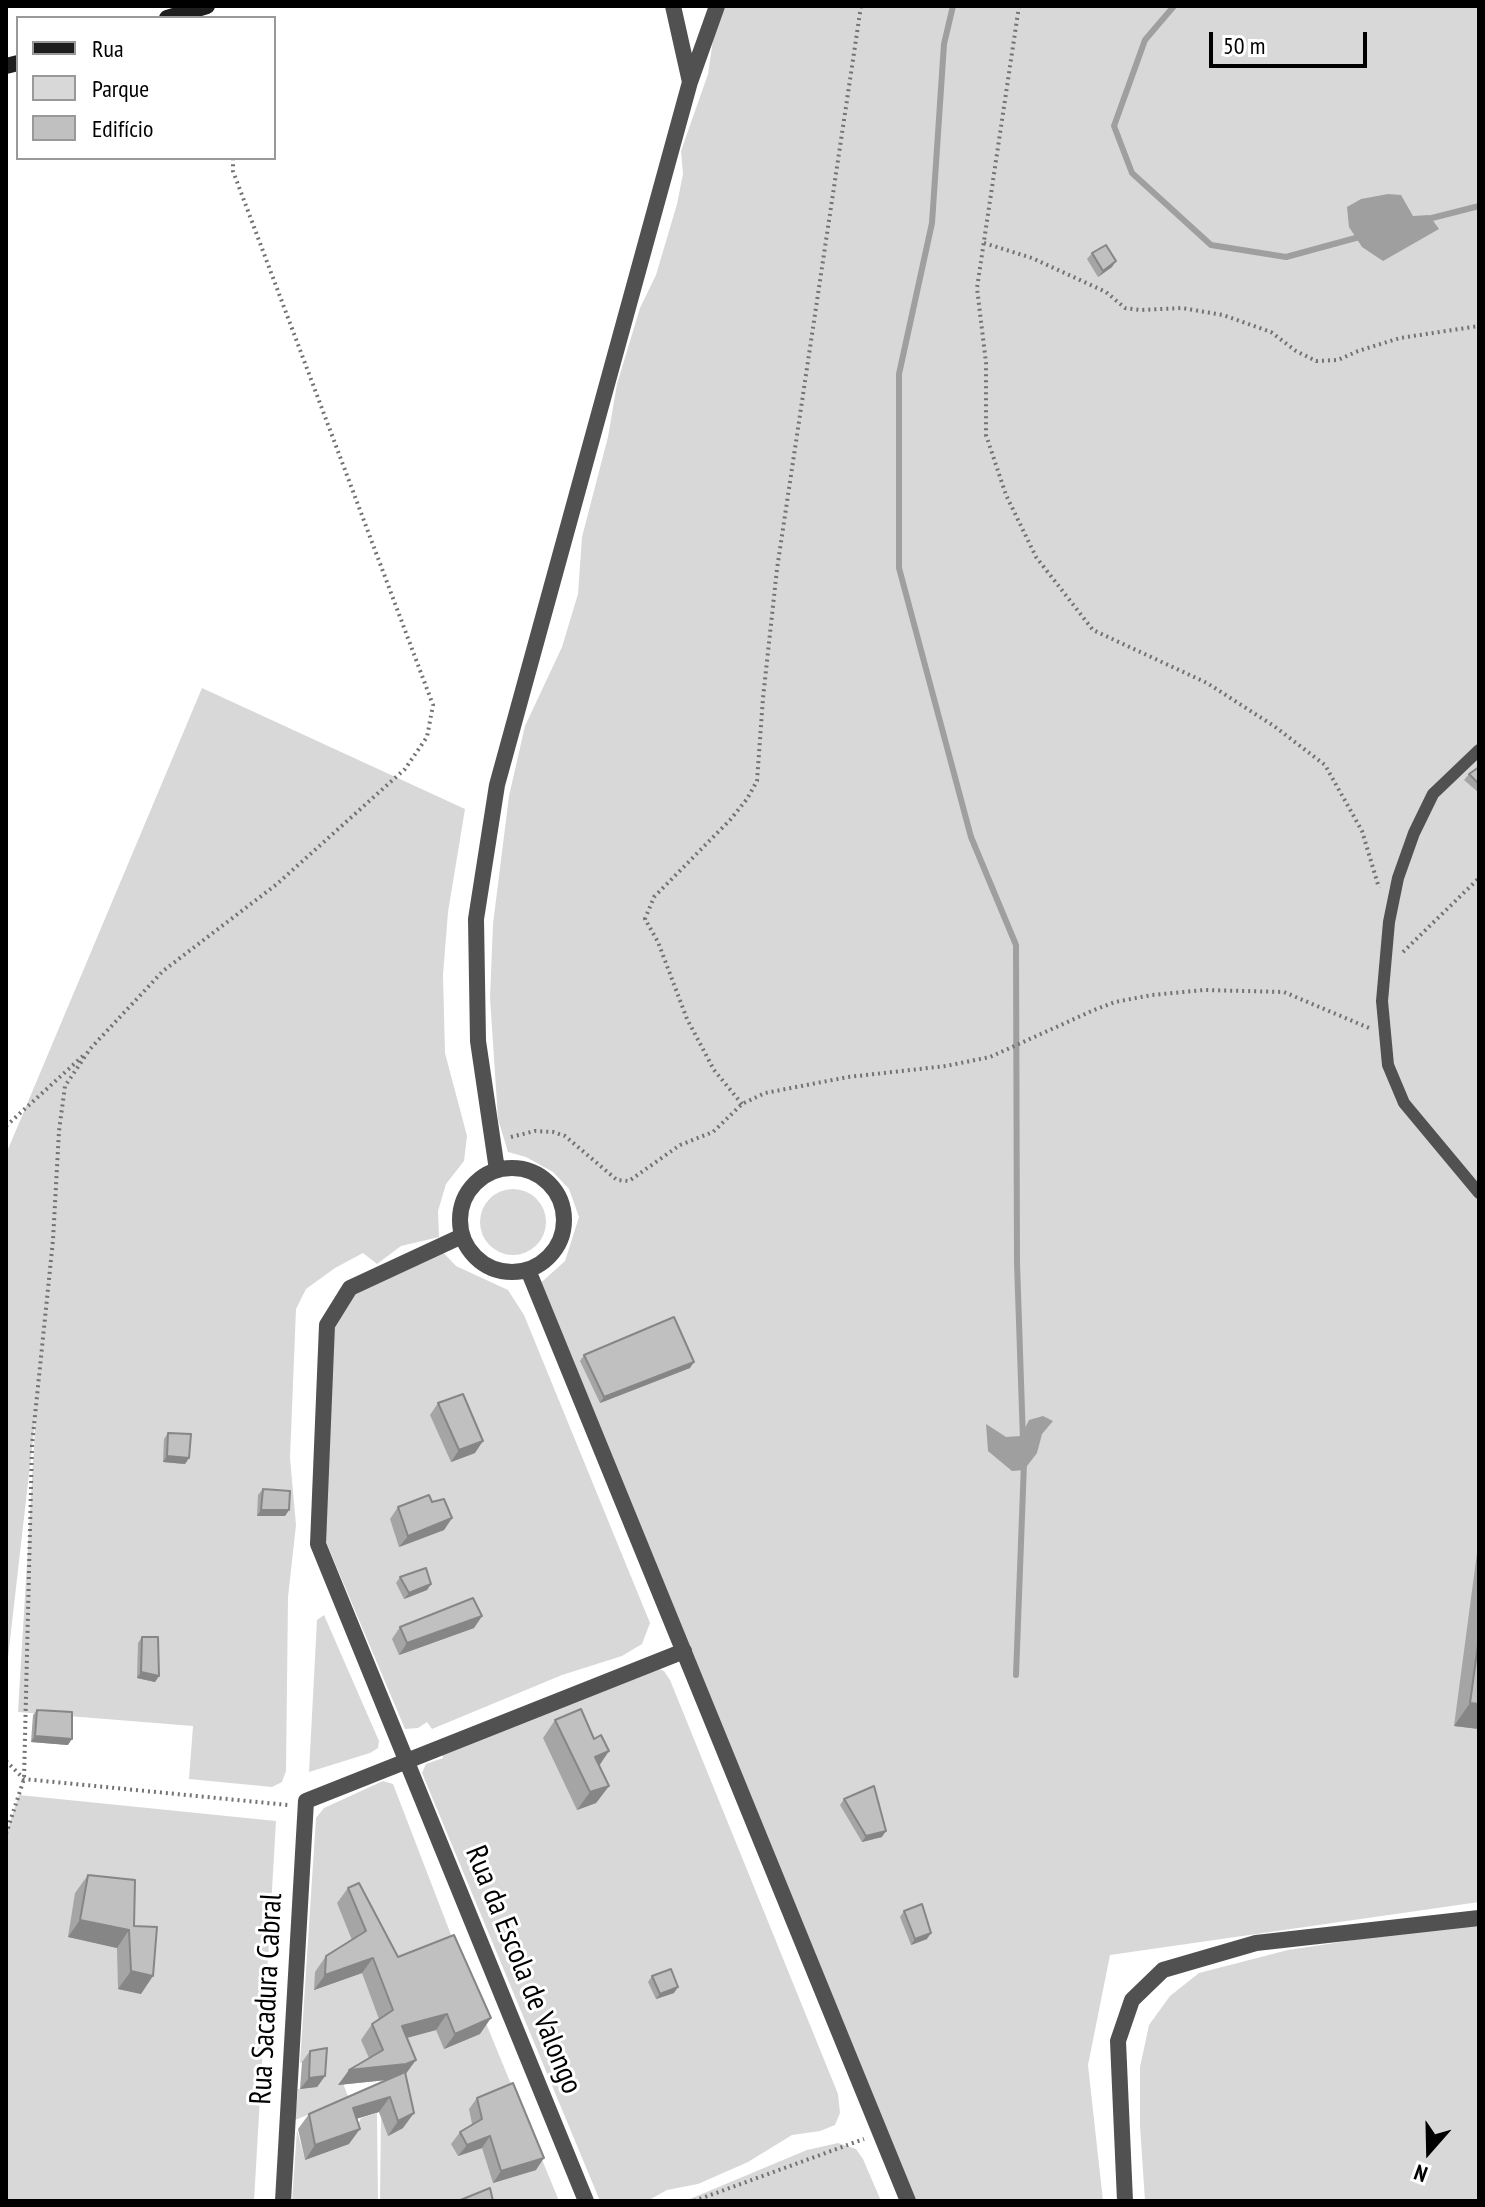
<!DOCTYPE html>
<meta charset="utf-8">
<style>
body{margin:0}
#map{position:relative;width:1485px;height:2207px;overflow:hidden;background:#fff;font-family:"PT Sans Narrow",sans-serif}
canvas{display:block}
.frame{position:absolute;inset:0;border:8px solid #000;pointer-events:none}
.legend{position:absolute;left:16px;top:16px;width:260px;height:144px;box-sizing:border-box;background:#fff;border:2px solid #999;margin:0;padding:10px 14px;list-style:none;font-size:24px;color:#000}
.legend li{display:flex;align-items:center;gap:16px;height:40px}
.legend b{width:40px;border:2px solid #999}
.north{position:absolute;left:1389px;top:2111px;width:80px;height:80px;-webkit-text-stroke:6px #fff;paint-order:stroke;rotate:200deg;font-size:22px;font-weight:700;line-height:32px;text-align:center;color:#000}
.north::after{content:'';display:block;margin:auto;width:28px;height:36px;background:#000;clip-path:polygon(50% 0,100% 100%,50% 72%,0 100%)}
.scale{position:absolute;left:1209px;top:32px;width:158px;height:36px;box-sizing:border-box;border:4px solid #000;border-top:0;padding-left:10px;font-size:24px;line-height:28px;white-space:nowrap;color:#000;-webkit-text-stroke:6px #fff;paint-order:stroke}
</style>
<div id="map">
<canvas width="1485" height="2207"></canvas>
<div class="frame"></div>
<ul class="legend">
<li><b style="height:10px;background:#1e1e1e"></b>Rua</li>
<li><b style="height:22px;background:#d8d8d8"></b>Parque</li>
<li><b style="height:22px;background:#c0c0c0"></b>Edifício</li>
</ul>
<div class="north">N</div>
<div class="scale">50 m</div>
</div>
<script>
const ctx = document.querySelector('canvas').getContext('2d');
ctx.lineJoin = 'round';
function paint(path, color) { ctx.fillStyle = color; ctx.fill(path, 'evenodd'); }
const toPath = rows => new Path2D(rows.map(r => 'M' + r).join(''));
function trace(path, color, width, dash) { ctx.strokeStyle = color; ctx.lineWidth = width; ctx.lineCap = dash ? 'butt' : 'round'; ctx.setLineDash(dash || []); ctx.stroke(path); }
function drawText(font, color, halo, rows, align = 'center') {
  ctx.font = font + ' "PT Sans Narrow",sans-serif'; ctx.lineWidth = 6; ctx.setLineDash([]); ctx.textBaseline = 'middle'; ctx.strokeStyle = halo; ctx.fillStyle = color; for (const [text, x, y, turn = 0] of rows) {
    ctx.save(); ctx.translate(x, y); ctx.rotate((+turn || 0) * Math.PI / 180); ctx.textAlign = isNaN(turn) ? turn : align; if (halo) ctx.strokeText(text, 0, 0); ctx.fillText(text, 0, 0); ctx.restore();
  }
}
const green = toPath([
 [718,6,1479,6,1479,1902,1110,1955,1088,2065,1103,2201,908,2201,535,1288,565,1261,579,1217,569,1189,553,1172,526,1157,508,1152,498,1119,490,998,493,924,509,796,525,726,562,647,578,594,582,537,608,437,617,384,640,308,656,275,677,204,683,174,681,151,708,74],
 [202,688,465,809,448,912,443,975,445,1053,467,1136,464,1161,446,1184,438,1211,439,1237,401,1246,377,1264,363,1253,335,1268,306,1289,296,1309,290,1458,296,1525,288,1597,286,1771,282,1782,272,1787,189,1779,193,1726,18,1712,36,1413,6,1675,6,1154],
 '480 1222a33 33 0 1 1 66 0a33 33 0 1 1-66 0Z',
 [438,1247,456,1266,508,1290,524,1315,650,1623,642,1644,622,1656,562,1675,432,1729,427,1722,418,1728,405,1729,318,1523,327,1325,350,1288],
 [324,1615,379,1741,378,1748,370,1753,309,1772,317,1620],
 [648,1665,664,1671,670,1680,838,2094,840,2113,835,2125,820,2131,792,2135,748,2162,698,2184,667,2190,647,2201,600,2201,422,1773,426,1764,443,1758,441,1747],
 [383,1781,393,1784,453,1940,382,2026,372,2066,343,2083,349,2099,295,2120,298,2089,317,2087,318,2060,300,2063,316,1818,324,1808],
 [19,1795,276,1821,254,2201,6,2201,6,1834],
 [1479,1921,1479,2201,1145,2201,1140,2126,1140,2067,1149,2025,1170,1996,1199,1973,1288,1950],
 [472,1989,559,2201,380,2201,381,2117,368,2090,404,2075,391,2042],
 [377,2113,378,2201,292,2201,297,2130,305,2160,349,2144,361,2118],
 [838,2143,856,2149,863,2159,881,2201,685,2201,807,2150]
]);
const water = toPath([
 [1388,194,1401,195,1413,216,1429,215,1439,229,1383,261,1362,247,1349,227,1347,207,1361,199],
 [1043,1416,1053,1421,1042,1434,1037,1453,1024,1470,1012,1471,988,1451,986,1424,1006,1437,1021,1436,1029,1420]
]);
const stream = toPath([
 [953,6,944,44,932,223,899,374,899,568,971,837,1016,945,1017,1263,1023,1440],
 [1174,6,1145,40,1114,126,1132,173,1211,245,1286,257,1363,236],
 [1424,220,1479,206],
 [1016,1675,1024,1463]
]);
const path = toPath([
 [1019,6,977,288,986,363,986,435,1006,495,1036,557,1093,630,1207,683,1274,726,1325,765,1362,831,1379,888],
 [984,243,1032,258,1106,292,1125,308,1141,310,1182,308,1223,315,1271,332,1296,351,1316,361,1338,360,1358,351,1400,338,1479,326],
 [1403,952,1479,878],
 [742,1104,714,1070,687,1019,658,942,645,919,654,897,730,820,747,799,757,781,763,698,777,569,861,6],
 [6,1126,84,1055],
 [511,1137,535,1131,553,1132,565,1136,617,1180,629,1181,680,1145,713,1132,742,1104,765,1093,848,1077,946,1066,990,1057,1094,1010,1115,1002,1152,995,1204,990,1284,992,1369,1028],
 [6,1761,24,1779,288,1805],
 [6,1834,24,1779,32,1445,53,1240,59,1131,65,1086,90,1049,163,971,277,884,405,769,427,737,433,705,233,171,233,158],
 [694,2201,864,2139]
]);
const service = toPath([
 [1479,750,1433,794,1414,833,1398,878,1389,922,1382,1001,1388,1065,1404,1103,1479,1193]
]);
const minor = toPath([
 [462,1236,350,1288,327,1325,318,1544,586,2201],
 [283,2201,306,1801,684,1651],
 [1125,2201,1118,2041,1132,2000,1163,1970,1256,1943,1479,1918]
]);
const tertiary = toPath([
 [673,6,690,82],
 '460 1220a52 52 0 1 1 104 0a52 52 0 1 1-104 0Z',
 [497,1170,478,1041,476,919,497,785,690,82,717,6],
 [528,1270,908,2201]
]);
const secondary = toPath([
 [167,18,207,6],
 [6,66,18,63]
]);
const wall = toPath([
 [1092,253,1112,267,1098,277,1087,259],
 [1479,767,1479,793,1464,780,1469,774],
 [584,1355,690,1368,600,1403,580,1361],
 [438,1403,475,1453,451,1462,430,1415],
 [168,1433,189,1458,185,1464,163,1462,164,1439],
 [263,1489,289,1510,285,1516,257,1516,258,1495],
 [432,1502,452,1518,444,1530,399,1547,390,1519,398,1507],
 [1479,1538,1479,1729,1454,1726],
 [400,1577,431,1584,427,1590,404,1599,396,1583],
 [482,1616,474,1628,399,1655,392,1639,400,1627],
 [142,1637,159,1676,155,1682,137,1678,138,1643],
 [37,1710,68,1745,31,1742,33,1715],
 [555,1720,599,1765,609,1786,596,1803,577,1810,543,1738],
 [844,1799,882,1837,862,1842,840,1805],
 [88,1875,134,1926,141,1994,118,1989,117,1948,68,1937,75,1893],
 [348,1888,398,1957,480,2034,444,2049,436,2030,407,2038,403,2128,388,2136,379,2112,356,2119,349,2144,305,2160,298,2129,309,2114,387,2080,338,2085,369,2058,361,2040,372,2024,379,2019,362,1973,314,1990,315,1972,326,1956,352,1940,337,1903],
 [904,1911,927,1939,911,1945,900,1917],
 [652,1976,674,1993,656,1999,648,1982],
 [310,2051,325,2076,317,2087,300,2089,302,2062],
 [477,2098,536,2170,493,2183,482,2148,458,2156,451,2144,460,2132,472,2124,469,2109]
]);
const shadedWall = toPath([
 [1116,261,1112,267,1098,277,1103,271],
 [694,1362,690,1368,600,1403,604,1397],
 [483,1441,475,1453,451,1462,459,1450],
 [167,1456,189,1458,185,1464,163,1462],
 [261,1510,289,1510,285,1516,257,1516],
 [452,1518,444,1530,399,1547,408,1536],
 [431,1584,427,1590,404,1599,409,1593],
 [482,1616,474,1628,399,1655,407,1643],
 [141,1672,159,1676,155,1682,137,1678],
 [1470,1703,1479,1704,1479,1729,1454,1726],
 [35,1736,72,1739,68,1745,31,1742],
 [609,1751,597,1769,595,1757],
 [609,1786,596,1803,577,1810,590,1792],
 [886,1831,882,1837,862,1842,866,1836],
 [80,1920,129,1930,117,1948,68,1937],
 [931,1933,927,1939,911,1945,915,1939],
 [373,1958,362,1973,314,1990,325,1975],
 [131,1971,153,1976,141,1994,118,1989],
 [678,1987,674,1993,656,1999,660,1994],
 [447,2014,436,2030,391,2042,402,2026],
 [491,2018,480,2034,444,2049,455,2034],
 [416,2060,405,2075,395,2079,338,2085,349,2070],
 [325,2076,317,2087,300,2089,309,2078],
 [390,2097,379,2112,342,2123,353,2108],
 [414,2113,403,2128,388,2136,398,2121],
 [360,2129,349,2144,305,2160,315,2145],
 [490,2136,482,2148,458,2156,467,2145],
 [544,2158,536,2170,493,2183,501,2171]
]);
const building = toPath([
 [1106,245,1116,261,1103,271,1092,253,1106,245],
 [1479,767,1479,784,1469,774,1479,767],
 [674,1317,694,1362,604,1397,584,1355,674,1317],
 [463,1394,483,1441,459,1450,438,1403,463,1394],
 [168,1433,191,1434,189,1458,167,1456,168,1433],
 [263,1489,290,1491,289,1510,261,1510,263,1489],
 [429,1495,432,1502,444,1499,452,1518,408,1536,398,1507,429,1495],
 [426,1568,431,1584,409,1593,400,1577,426,1568],
 [473,1598,482,1616,407,1643,400,1627,473,1598],
 [142,1637,158,1637,159,1676,141,1672,142,1637],
 [1479,1637,1479,1704,1470,1703,1479,1637],
 [581,1709,594,1739,601,1735,609,1751,595,1757,609,1786,590,1792,555,1720,581,1709],
 [37,1710,72,1712,72,1739,35,1736,37,1710],
 [874,1786,886,1831,866,1836,844,1799,874,1786],
 [88,1875,135,1880,134,1926,157,1927,153,1976,131,1971,129,1930,80,1920,88,1875],
 [359,1883,398,1957,454,1935,491,2018,455,2034,447,2014,402,2026,416,2060,406,2064,349,2070,383,2050,372,2024,393,2010,373,1958,325,1975,326,1956,366,1931,348,1888,359,1883],
 [922,1904,931,1933,915,1939,904,1911,922,1904],
 [671,1969,678,1987,660,1994,652,1976,671,1969],
 [327,2048,325,2076,309,2078,310,2051,327,2048],
 [405,2072,414,2113,398,2121,390,2097,353,2108,360,2129,315,2145,309,2114,405,2072],
 [513,2083,544,2158,501,2171,490,2136,467,2145,460,2132,482,2119,477,2098,513,2083],
 [490,2188,493,2201,458,2201,490,2188]
]);
const streetNames = [
 ["Rua da Escola de Valongo",523,1970,68],
 ["Rua Sacadura Cabral",267,1999,-87]
];
paint(green, '#d8d8d8');
paint(water, '#9f9f9f');
trace(stream, '#9f9f9f', 6);
trace(path, '#737373', 4, [2, 4]);
trace(service, '#515151', 12);
trace(minor, '#515151', 16);
trace(tertiary, '#515151', 16);
trace(secondary, '#1e1e1e', 16);
paint(wall, '#a5a5a5');
paint(shadedWall, '#868686');
paint(building, '#c0c0c0');
trace(building, '#868686', 2);
drawText('30px', '#000', '#fff', streetNames);
</script>
